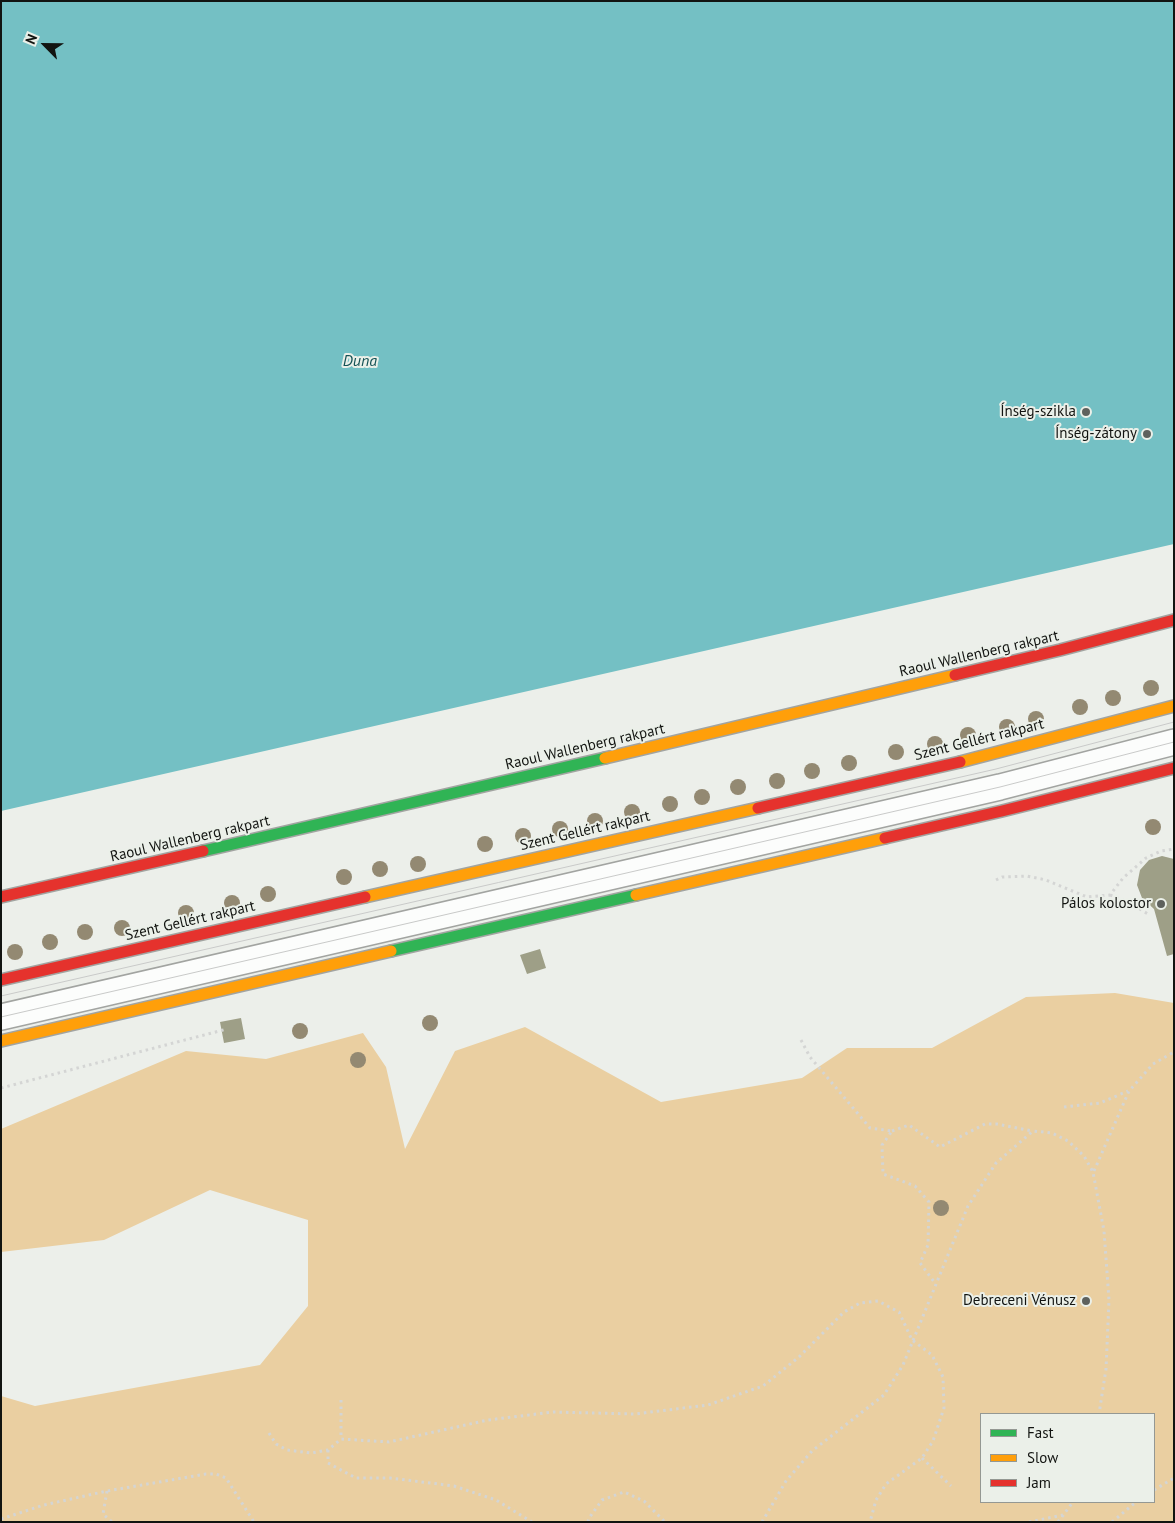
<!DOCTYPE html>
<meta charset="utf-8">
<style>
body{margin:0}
#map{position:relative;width:1175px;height:1523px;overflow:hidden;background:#ecefea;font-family:"PT Sans",sans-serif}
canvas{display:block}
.frame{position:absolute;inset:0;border:2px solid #121411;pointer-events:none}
.legend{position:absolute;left:980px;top:1413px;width:175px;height:90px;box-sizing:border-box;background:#ebf0e9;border:1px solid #949893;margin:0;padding:6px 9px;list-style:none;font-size:15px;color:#121411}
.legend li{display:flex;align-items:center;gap:10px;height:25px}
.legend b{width:25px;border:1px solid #949893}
.north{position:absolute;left:20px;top:20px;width:50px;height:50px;-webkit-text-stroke:4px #ebf0e9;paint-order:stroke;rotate:293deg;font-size:14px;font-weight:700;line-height:20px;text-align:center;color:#121411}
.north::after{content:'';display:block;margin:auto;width:18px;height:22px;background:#121411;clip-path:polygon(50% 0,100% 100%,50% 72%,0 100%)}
</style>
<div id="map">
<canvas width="1175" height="1523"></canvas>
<div class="frame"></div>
<ul class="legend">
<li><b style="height:6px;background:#30b455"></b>Fast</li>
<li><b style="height:6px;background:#ff9f0a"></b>Slow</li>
<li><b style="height:6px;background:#e5322d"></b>Jam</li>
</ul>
<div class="north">N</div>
</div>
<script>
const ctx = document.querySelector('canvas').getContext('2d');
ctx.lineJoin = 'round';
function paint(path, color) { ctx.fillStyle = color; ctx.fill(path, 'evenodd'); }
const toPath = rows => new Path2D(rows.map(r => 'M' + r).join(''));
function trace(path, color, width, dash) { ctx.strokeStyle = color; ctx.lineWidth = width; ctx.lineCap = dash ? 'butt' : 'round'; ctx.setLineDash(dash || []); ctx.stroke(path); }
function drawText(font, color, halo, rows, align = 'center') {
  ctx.font = font + ' "PT Sans",sans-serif'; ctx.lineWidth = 4; ctx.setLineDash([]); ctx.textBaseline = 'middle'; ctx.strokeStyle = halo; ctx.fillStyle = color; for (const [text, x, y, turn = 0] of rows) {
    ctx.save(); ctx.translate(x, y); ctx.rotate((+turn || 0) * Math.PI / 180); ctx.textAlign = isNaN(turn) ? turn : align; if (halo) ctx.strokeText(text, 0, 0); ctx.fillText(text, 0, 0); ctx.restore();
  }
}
const green = toPath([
 [1115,993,1174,1003,1174,1522,1,1522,1,1396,35,1406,260,1365,308,1306,308,1220,210,1190,104,1240,1,1252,1,1129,186,1051,266,1059,363,1033,386,1067,405,1149,455,1051,525,1027,661,1102,802,1078,847,1048,932,1048,1026,997],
 [981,1414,1154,1414,1154,1502,981,1502]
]);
const water = toPath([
 [1,1,1174,1,1174,544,1,811]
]);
const building = toPath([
 [1162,856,1174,859,1174,954,1167,956,1154,909,1142,898,1137,885,1140,870,1149,860],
 [540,949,546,968,527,974,520,955],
 [241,1018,245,1039,224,1043,220,1022]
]);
const path = toPath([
 [996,880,1002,877,1027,876,1046,880,1087,897,1110,895,1123,878,1146,858,1161,851,1174,849],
 [1110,895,1128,902,1148,914],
 [801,1040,810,1057,870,1128,892,1131,882,1145,883,1174,915,1186,929,1202,928,1245,920,1263,935,1283],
 [1,1088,227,1029],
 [1064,1107,1100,1103,1128,1091],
 [892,1131,909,1125,940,1147,985,1124,997,1124,1032,1131],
 [1094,1171,1129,1091,1153,1064,1174,1052],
 [341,1400,341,1439],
 [269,1433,276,1444,287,1450,311,1453,328,1450,341,1439,389,1442,488,1420,553,1412,635,1414,708,1405,763,1386,799,1357,844,1312,860,1303,878,1301,899,1312,912,1340,932,1355,943,1377,944,1408,933,1441,922,1458,886,1484,876,1500,870,1522],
 [328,1450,328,1463,356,1478,390,1478,454,1486,496,1500,532,1522],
 [922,1458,951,1486],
 [1154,1490,1174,1478],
 [107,1491,103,1514,112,1522],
 [1,1519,44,1505,107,1491,206,1474,216,1474,226,1478,254,1522],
 [588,1522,589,1518,602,1500,624,1492,644,1501,665,1522],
 [762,1522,786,1481,812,1451,884,1395,903,1365,968,1206,996,1163,1033,1131,1052,1133,1068,1141,1084,1156,1093,1172,1104,1231,1109,1300,1106,1369,1099,1414],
 [1029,1522,1063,1515],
 [1058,1522,1073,1502],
 [1112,1522,1136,1502]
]);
const lane = toPath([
 [1,1017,1000,787,1174,742]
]);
const fast = toPath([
 [203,851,605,758],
 [391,951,636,895]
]);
const slow = toPath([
 [605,758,955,675],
 [960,762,1174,706],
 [636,895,885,838],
 [365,897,758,808],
 [1,1041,391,951]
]);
const jam = toPath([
 [955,675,1060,650,1174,620],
 [758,808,960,762],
 [885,838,1002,811,1174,768],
 [1,897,203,851],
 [1,980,365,897]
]);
const tram = toPath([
 [1,996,996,769,1174,722],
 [1,1017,1000,787,1174,742]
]);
const trees = [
 [1151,688],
 [1113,698],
 [1080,707],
 [1036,719],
 [1007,727],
 [968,735],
 [935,744],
 [896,752],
 [849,763],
 [812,771],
 [777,781],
 [738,787],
 [702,797],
 [670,804],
 [632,812],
 [595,821],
 [1153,827],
 [560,829],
 [523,836],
 [485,844],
 [418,864],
 [380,869],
 [344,877],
 [268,894],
 [232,903],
 [186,913],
 [122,928],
 [85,932],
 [50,942],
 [15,952],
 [430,1023],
 [300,1031],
 [358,1060],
 [941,1208]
];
const markers = [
 [1086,412,5,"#5e615d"],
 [1147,434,5,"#5e615d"],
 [1161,904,5,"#5e615d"],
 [1086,1301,5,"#5e615d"]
];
const poiNames = [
 ["Ínség-szikla",1076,412],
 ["Ínség-zátony",1137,434],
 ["Pálos kolostor",1151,904],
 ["Debreceni Vénusz",1076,1301]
];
const streetNames = [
 ["Raoul Wallenberg rakpart",979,654,-13],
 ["Szent Gellért rakpart",979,740,-14],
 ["Raoul Wallenberg rakpart",585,747,-13],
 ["Szent Gellért rakpart",585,831,-13],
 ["Raoul Wallenberg rakpart",190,839,-13],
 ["Szent Gellért rakpart",190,921,-13]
];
const waterNames = [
 ["Duna",360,361]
];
paint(green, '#eacfa1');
paint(water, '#74c0c4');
paint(building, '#9e9f87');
trace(lane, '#a2a4a1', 28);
trace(fast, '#a2a4a1', 14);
trace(slow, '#a2a4a1', 14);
trace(jam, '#a2a4a1', 14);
trace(path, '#d4d5d4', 3, [2.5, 4]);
trace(lane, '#fcfdfc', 25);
trace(fast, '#30b455', 11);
trace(slow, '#ff9f0a', 11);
trace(jam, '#e5322d', 11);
trace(tram, '#c9cac9', 1);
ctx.fillStyle = '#938972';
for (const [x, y] of trees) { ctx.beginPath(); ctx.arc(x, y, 8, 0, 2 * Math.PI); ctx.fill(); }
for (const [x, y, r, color] of markers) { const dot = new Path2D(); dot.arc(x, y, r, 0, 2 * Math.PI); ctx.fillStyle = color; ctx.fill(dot); trace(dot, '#ebf0e9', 2); }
drawText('15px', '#121411', '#ebf0e9', poiNames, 'right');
drawText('15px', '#121411', '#ebf0e9', streetNames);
drawText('italic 16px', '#145256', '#ebf0e9', waterNames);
</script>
